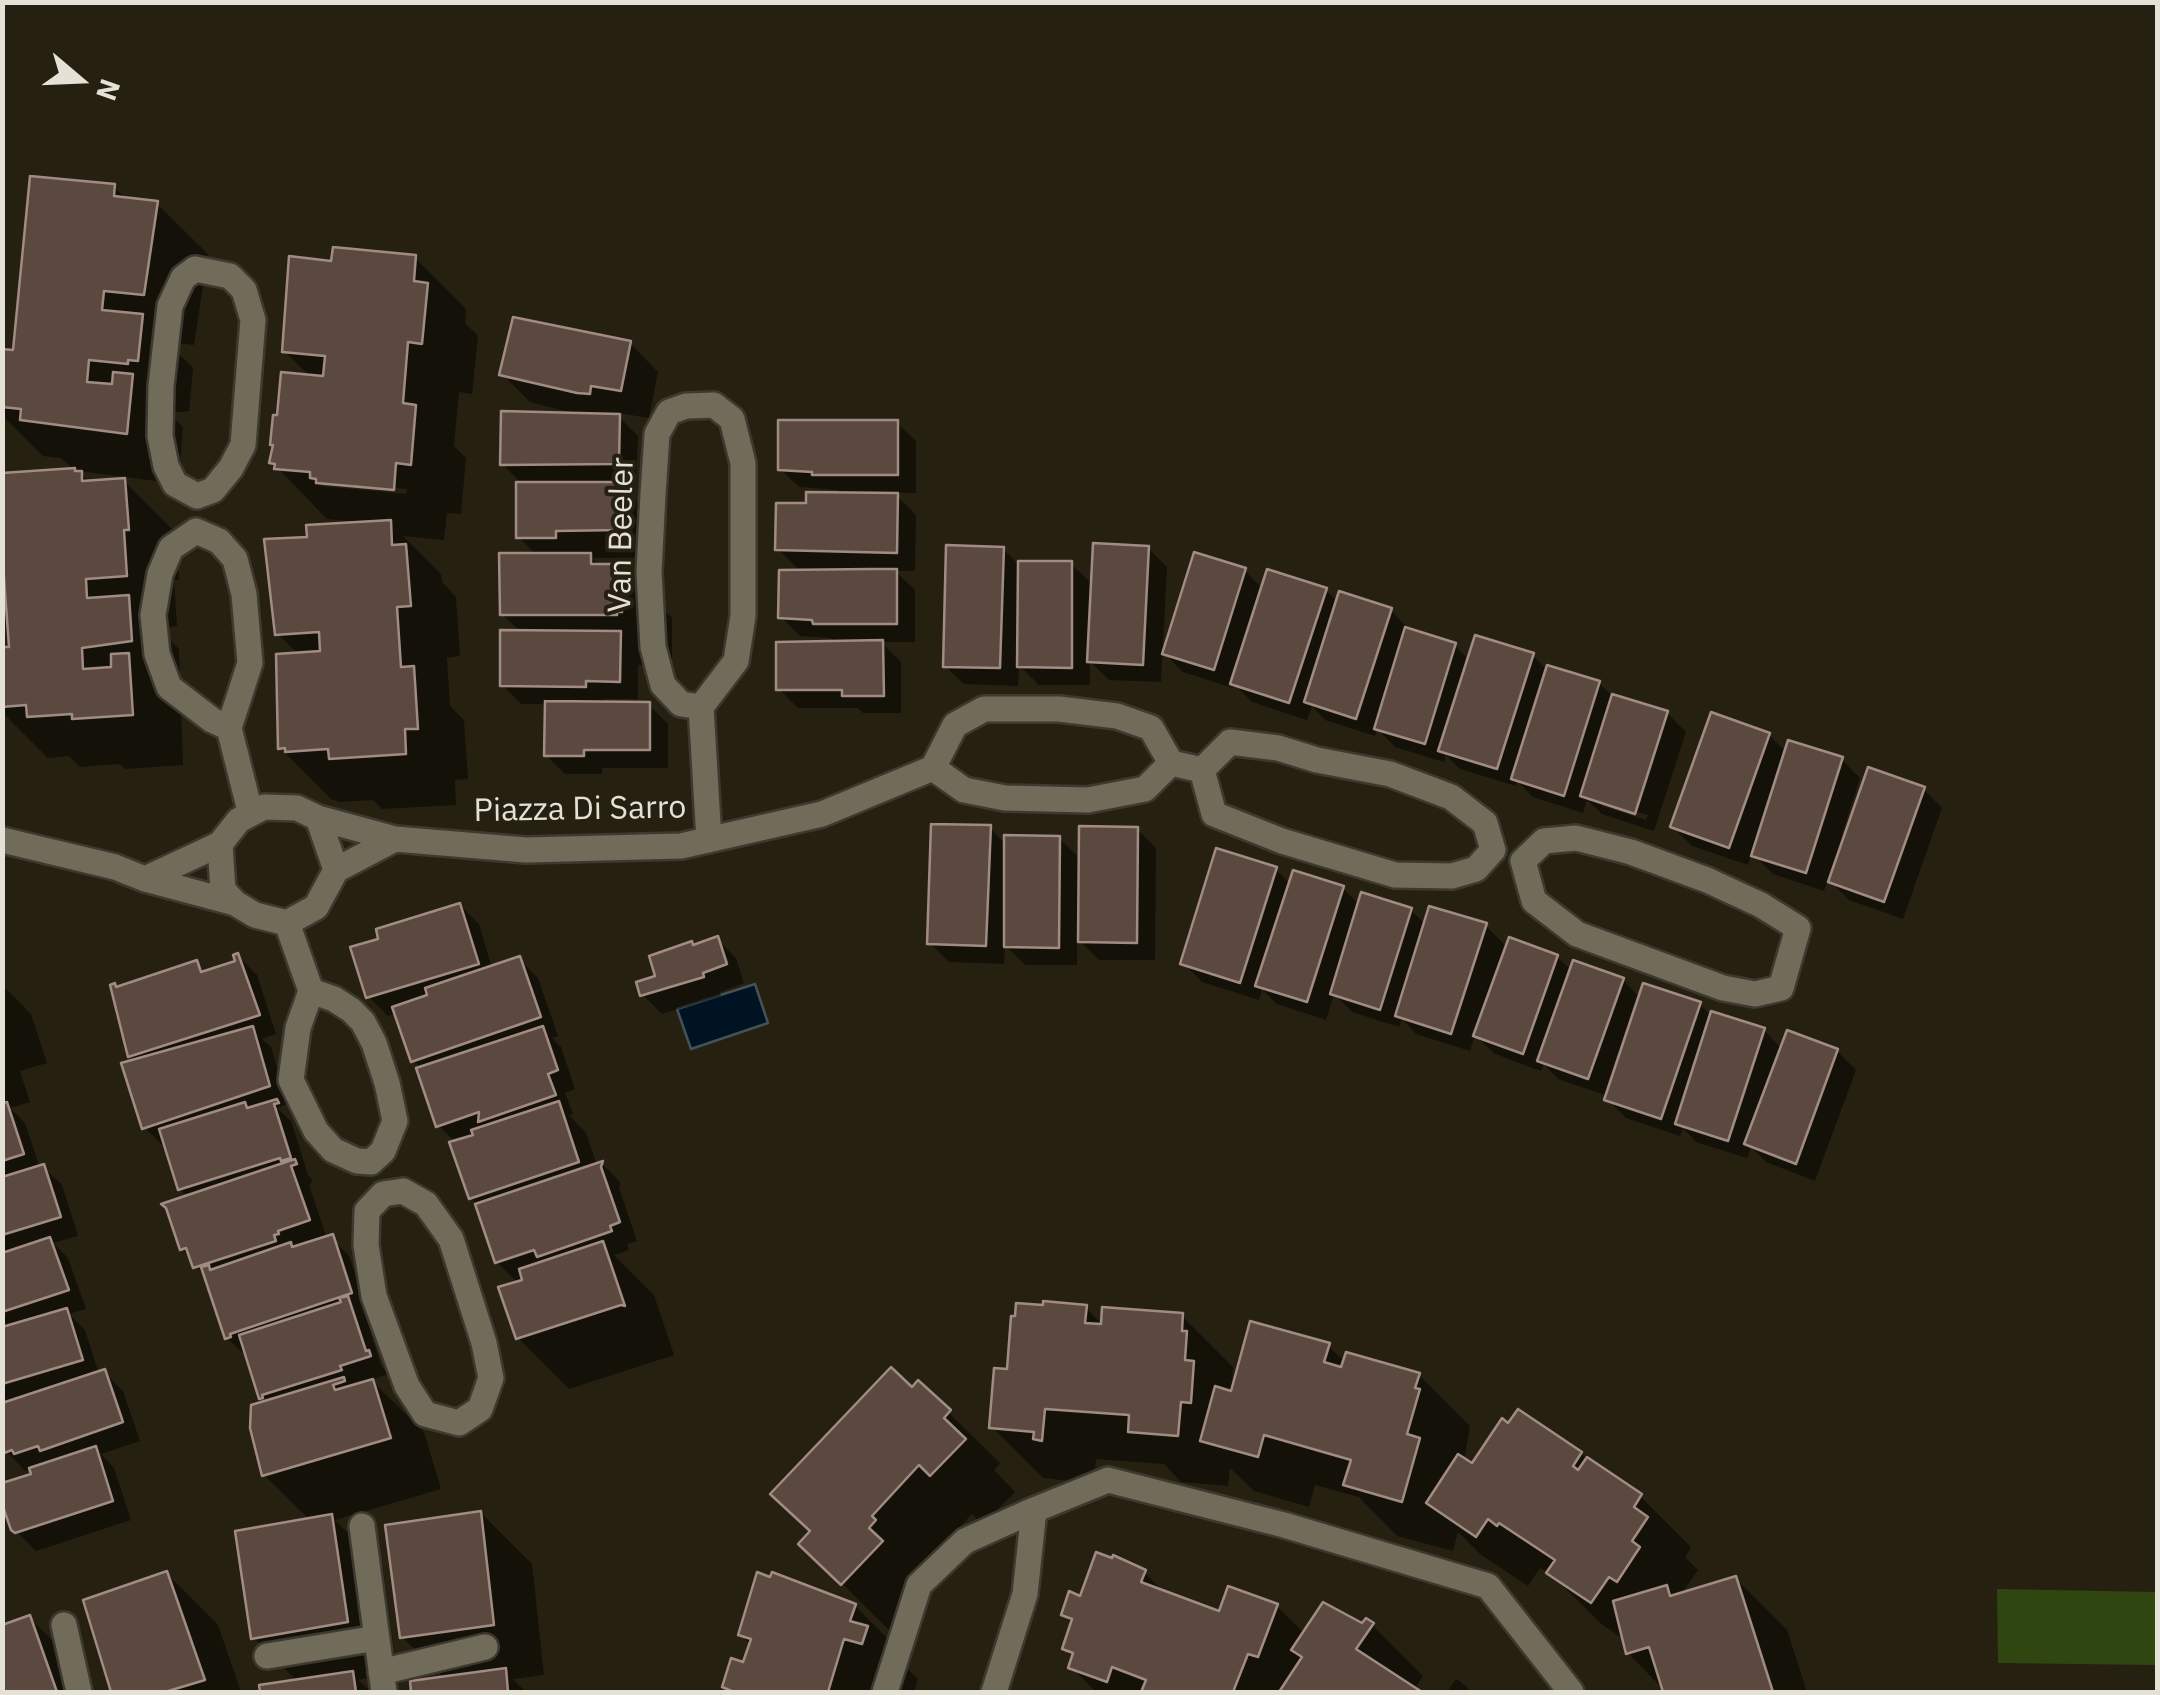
<!DOCTYPE html>
<style>
body{margin:0}
#map{position:relative;width:2160px;height:1695px;overflow:hidden;background:#262011;font-family:"IBM Plex Sans",sans-serif}
canvas{display:block}
.frame{position:absolute;inset:0;border:5px solid #e4e1d7;pointer-events:none}
.north{position:absolute;left:30px;top:30px;width:100px;height:100px;-webkit-text-stroke:8px #262011;paint-order:stroke;rotate:109deg;font-size:28px;font-weight:700;line-height:40px;text-align:center;color:#e4e1d7}
.north::after{content:'';display:block;margin:auto;width:35px;height:45px;background:#e4e1d7;clip-path:polygon(50% 0,100% 100%,50% 72%,0 100%)}
</style>
<div id="map">
<canvas width="2160" height="1695"></canvas>
<div class="frame"></div>
<div class="north">N</div>
</div>
<script>
const ctx = document.querySelector('canvas').getContext('2d');
ctx.lineJoin = 'round';
function paint(path, color) { ctx.fillStyle = color; ctx.fill(path, 'evenodd'); }
const toPath = rows => new Path2D(rows.map(r => 'M' + r).join(''));
function trace(path, color, width, dash) { ctx.strokeStyle = color; ctx.lineWidth = width; ctx.lineCap = dash ? 'butt' : 'round'; ctx.setLineDash(dash || []); ctx.stroke(path); }
function drawText(font, color, halo, rows, align = 'center') {
  ctx.font = font + ' "IBM Plex Sans",sans-serif'; ctx.lineWidth = 8; ctx.setLineDash([]); ctx.textBaseline = 'middle'; ctx.strokeStyle = halo; ctx.fillStyle = color; for (const [text, x, y, turn = 0] of rows) {
    ctx.save(); ctx.translate(x, y); ctx.rotate((+turn || 0) * Math.PI / 180); ctx.textAlign = isNaN(turn) ? turn : align; if (halo) ctx.strokeText(text, 0, 0); ctx.fillText(text, 0, 0); ctx.restore();
  }
}
const green = toPath([
 [1997,1589,2156,1592,2155,1665,1998,1663]
]);
const water = toPath([
 [755,984,768,1023,691,1049,677,1009,755,984]
]);
const shadow = toPath([
 [114,187,128,200,156,203,208,254,194,345,167,342,193,368,189,411,169,413,183,427,178,484,79,471,91,483,124,481,175,532,179,580,174,580,177,626,158,628,179,649,183,765,125,769,120,764,80,767,69,756,48,758,2,712,2,650,12,649,74,470,61,458,43,456,2,415,2,352,16,353],
 [415,258,466,309,465,323,478,336,472,394,459,392,454,446,466,458,461,514,447,513,444,540,403,536,441,574,442,582,456,597,460,656,447,658,450,706,464,720,468,779,455,780,456,805,382,809,373,800,339,802,331,799,280,748,299,655,277,633,309,539,356,525,356,522,327,519,272,462,311,377,284,351,334,263],
 [321,481,407,489,406,494,321,486],
 [630,343,658,372,649,418,619,413,618,416,638,436,636,482,618,482,648,513,648,558,592,558,600,566,621,566,672,618,672,662,667,662,667,665,638,665,638,699,604,699,604,704,649,705,668,724,668,768,602,768,602,774,565,774,546,755,548,704,521,704,502,685,522,633,502,614,537,556,519,537,522,484,502,464,568,412,530,402,502,374],
 [897,423,916,441,916,493,894,493,916,515,915,571,895,571,915,590,915,642,881,642,901,662,901,713,863,713,858,708,798,708,779,689,836,643,831,638,800,636,781,617,801,572,778,549,809,506,838,495,838,490,799,487,780,469],
 [1148,548,1167,567,1161,682,1109,680,1090,661,1090,685,1039,685,1019,665,1018,686,964,684,945,666,1003,549,1021,567,1071,564,1093,585],
 [1245,571,1263,589,1325,590,1338,602,1390,610,1409,629,1455,646,1469,660,1532,655,1548,671,1599,683,1612,696,1667,713,1686,732,1654,831,1602,814,1587,800,1583,813,1533,797,1517,781,1516,786,1460,769,1446,755,1444,762,1395,747,1377,728,1375,736,1325,720,1312,706,1307,720,1252,702,1234,684,1233,688,1183,672,1165,654],
 [1602,801,1648,815,1646,820,1602,806],
 [1769,735,1787,753,1841,759,1860,778,1842,834,1847,836,1923,789,1942,808,1903,919,1849,900,1828,879,1824,891,1773,874,1752,853,1748,865,1692,846,1673,827],
 [990,828,1006,845,1059,838,1081,860,1137,829,1156,848,1155,960,1099,960,1077,938,1077,965,1025,965,1005,945,1004,964,949,962,930,943],
 [1275,869,1291,885,1342,888,1360,905,1411,910,1426,925,1486,926,1508,948,1557,957,1572,971,1623,980,1640,998,1700,1004,1712,1017,1764,1030,1782,1049,1837,1051,1856,1070,1815,1181,1766,1162,1751,1147,1747,1158,1696,1142,1683,1128,1680,1136,1626,1118,1607,1099,1608,1096,1558,1079,1544,1064,1541,1071,1495,1054,1475,1035,1470,1051,1416,1034,1402,1019,1399,1027,1352,1012,1334,994,1326,1020,1277,1004,1262,989,1259,1000,1202,982,1183,963],
 [460,905,479,924,492,968,519,959,538,978,558,1036,552,1038,561,1047,575,1089,565,1093,573,1114,569,1115,586,1133,597,1165,602,1164,620,1182,619,1188,637,1241,627,1244,629,1250,614,1255,654,1295,674,1355,569,1389,518,1338,518,1283,497,1262,477,1204,471,1198,456,1143,438,1125,422,1069,413,1060,397,1013,388,1016,369,997,381,940],
 [717,939,736,958,744,983,720,992,721,996,662,1014,643,995,695,947],
 [238,956,257,975,276,1034,262,1039,271,1047,287,1104,277,1108,291,1121,308,1175,313,1181,309,1185,327,1239,331,1238,349,1256,369,1312,365,1313,381,1366,388,1374,371,1380,424,1432,441,1489,335,1520,383,1568,397,1672,358,1680,371,1692,262,1692,261,1687,297,1681,254,1638,310,1520,264,1475,268,1403,260,1395,246,1356,227,1338,207,1279,182,1248,189,1198,180,1189,167,1145,163,1146,144,1127,136,1062,130,1056,196,963,206,973,238,963],
 [2,985,31,1014,47,1063,20,1071,30,1102,10,1108,25,1123,40,1168,43,1167,62,1185,78,1236,53,1243,68,1258,86,1309,69,1314,85,1330,99,1374,104,1372,123,1391,140,1441,101,1454,114,1468,131,1520,36,1551,13,1528,34,1476,32,1469,25,1471,7,1452,2,1440],
 [1086,1308,1104,1326,1182,1316,1233,1367,1232,1388,1328,1346,1345,1362,1419,1375,1470,1426,1464,1461,1472,1467,1581,1454,1640,1496,1691,1547,1685,1557,1698,1570,1680,1596,1736,1579,1787,1630,1807,1692,1666,1692,1628,1653,1625,1640,1600,1623,1550,1573,1540,1568,1528,1586,1480,1554,1458,1532,1453,1551,1397,1536,1359,1497,1315,1485,1309,1507,1254,1491,1230,1468,1228,1486,1181,1482,1164,1464,1096,1459,1093,1490,1079,1482,1043,1478,992,1427,1009,1372],
 [918,1383,1000,1463,994,1470,1015,1492,982,1525,972,1514,921,1568,919,1580,932,1594,893,1634,802,1544],
 [481,1513,532,1564,544,1675,513,1679,526,1692,414,1692,413,1684,445,1679,402,1637],
 [1144,1572,1166,1594,1220,1614,1277,1606,1305,1634,1372,1625,1423,1676,1414,1690,1417,1692,1096,1692,1071,1667,1074,1658,1064,1648,1073,1624,1063,1614,1081,1599],
 [167,1574,218,1625,241,1692,113,1692,86,1602],
 [855,1606,906,1657,903,1665,918,1679,914,1692,895,1688,894,1692,731,1692,725,1686,745,1666,751,1645,741,1635],
 [30,1618,81,1669,89,1692,2,1692,2,1627],
 [1456,1679,1461,1682,1472,1692,1447,1692]
]);
const building = toPath([
 [30,176,115,184,114,196,158,201,144,295,104,291,102,310,143,314,138,361,128,360,128,364,89,360,87,382,112,384,113,372,133,374,127,434,20,420,21,409,2,407,2,349,13,350,30,176],
 [333,247,416,255,414,281,428,283,422,344,408,342,403,403,416,405,411,465,396,463,394,490,316,483,316,479,310,478,310,472,274,469,275,464,269,463,273,445,270,445,273,415,277,415,281,372,323,376,325,356,282,352,289,256,331,261,333,247],
 [513,317,631,341,621,391,591,386,590,394,577,393,499,375,513,317],
 [501,411,620,414,619,464,500,465,501,411],
 [778,420,898,420,898,475,812,475,812,472,778,470,778,420],
 [75,468,75,471,82,471,82,481,125,478,129,530,124,530,127,576,86,579,87,598,129,595,132,641,82,648,83,669,111,667,111,654,129,653,133,715,72,719,72,714,27,717,26,705,2,707,2,647,9,647,2,550,2,473,75,468],
 [516,482,621,482,621,530,556,531,556,538,516,538,516,482],
 [806,492,898,493,897,553,775,550,776,503,806,503,806,492],
 [391,520,392,545,406,544,411,606,397,607,401,667,414,666,418,729,405,729,406,754,329,759,328,749,285,752,285,748,278,749,276,654,320,651,319,632,275,635,264,539,307,537,306,525,391,520],
 [1093,543,1149,546,1143,665,1087,662,1093,543],
 [946,545,1004,547,1000,668,943,667,946,545],
 [1194,552,1246,568,1214,670,1162,654,1194,552],
 [499,553,591,553,591,564,622,564,622,612,617,612,617,615,500,615,499,553],
 [1018,561,1072,561,1072,668,1017,667,1018,561],
 [872,569,897,569,897,624,813,624,812,620,778,618,779,570,872,569],
 [1267,569,1327,588,1289,703,1230,684,1267,569],
 [1339,591,1392,608,1356,719,1304,702,1339,591],
 [1405,627,1456,643,1425,744,1374,729,1405,627],
 [500,630,621,631,620,682,586,681,586,687,500,686,500,630],
 [1475,635,1534,653,1497,769,1438,751,1475,635],
 [883,640,884,696,842,696,842,690,776,690,776,642,883,640],
 [1547,665,1600,681,1564,796,1511,779,1547,665],
 [1612,694,1668,711,1635,814,1580,796,1612,694],
 [545,701,650,702,650,750,584,750,584,756,544,756,545,701],
 [1711,712,1770,733,1729,848,1670,827,1711,712],
 [1788,740,1843,757,1806,873,1751,856,1788,740],
 [1868,767,1925,787,1884,902,1828,882,1868,767],
 [931,824,991,825,986,946,927,944,931,824],
 [1079,826,1138,827,1137,943,1078,942,1079,826],
 [1004,835,1060,836,1059,948,1004,947,1004,835],
 [1216,848,1277,867,1240,983,1180,964,1216,848],
 [1293,870,1344,886,1307,1002,1255,986,1293,870],
 [1361,892,1412,908,1380,1010,1330,994,1361,892],
 [460,903,479,964,366,998,350,947,378,939,376,929,460,903],
 [1429,906,1487,923,1451,1034,1395,1016,1429,906],
 [718,936,727,964,703,973,704,977,640,996,636,982,655,976,649,956,692,941,693,945,718,936],
 [1509,937,1558,955,1523,1054,1473,1036,1509,937],
 [238,953,260,1015,128,1057,110,985,115,983,116,987,197,960,201,972,235,961,233,955,238,953],
 [520,956,541,1017,411,1062,392,1007,427,995,425,988,520,956],
 [1573,960,1624,978,1588,1079,1537,1061,1573,960],
 [1643,983,1701,1002,1661,1119,1604,1100,1643,983],
 [1711,1011,1765,1028,1728,1141,1675,1124,1711,1011],
 [253,1026,270,1086,142,1129,121,1063,253,1026],
 [543,1026,558,1070,548,1074,556,1095,478,1122,479,1112,436,1127,416,1068,543,1026],
 [1787,1030,1838,1049,1796,1164,1744,1144,1787,1030],
 [277,1099,279,1103,274,1104,291,1158,281,1161,280,1158,178,1190,159,1129,245,1102,247,1108,277,1099],
 [559,1101,579,1162,469,1199,449,1142,473,1135,471,1130,559,1101],
 [7,1102,24,1154,2,1161,2,1103,7,1102],
 [295,1159,297,1164,291,1166,310,1220,278,1231,279,1234,274,1235,276,1241,193,1268,186,1248,180,1250,166,1208,161,1204,295,1159],
 [603,1161,601,1167,620,1222,610,1226,612,1231,537,1257,534,1250,495,1263,475,1204,603,1161],
 [44,1164,61,1217,2,1235,2,1177,44,1164],
 [333,1234,352,1293,230,1334,231,1337,225,1339,201,1267,209,1265,210,1270,291,1242,292,1247,333,1234],
 [50,1237,69,1290,2,1312,2,1253,50,1237],
 [603,1241,625,1306,621,1305,516,1339,498,1287,522,1280,519,1269,603,1241],
 [348,1296,366,1351,369,1350,371,1356,340,1366,342,1370,262,1395,263,1398,259,1399,239,1335,341,1302,339,1298,348,1296],
 [1043,1301,1087,1305,1085,1323,1101,1324,1102,1307,1183,1313,1182,1331,1187,1331,1185,1360,1194,1361,1191,1403,1181,1402,1178,1436,1128,1432,1129,1415,1045,1409,1042,1441,1033,1439,1034,1432,989,1428,994,1368,1007,1369,1011,1316,1015,1316,1016,1303,1043,1305,1043,1301],
 [67,1308,83,1360,2,1384,2,1327,67,1308],
 [1250,1321,1330,1343,1324,1362,1341,1367,1346,1352,1420,1373,1415,1388,1420,1389,1407,1434,1420,1438,1402,1502,1343,1485,1351,1460,1264,1435,1258,1457,1200,1441,1215,1386,1231,1391,1250,1321],
 [891,1367,912,1387,918,1380,951,1410,944,1418,966,1439,930,1476,919,1465,872,1516,876,1520,869,1528,883,1541,841,1585,798,1544,810,1531,770,1494,891,1367],
 [105,1369,123,1422,40,1451,38,1446,14,1454,12,1450,4,1453,2,1403,105,1369],
 [344,1377,345,1381,333,1385,335,1390,373,1379,391,1438,262,1476,250,1428,251,1405,344,1377],
 [1518,1409,1582,1452,1573,1466,1578,1470,1587,1457,1642,1494,1634,1507,1648,1517,1632,1541,1640,1547,1617,1582,1609,1577,1591,1603,1546,1573,1555,1560,1499,1523,1497,1526,1488,1519,1476,1537,1426,1503,1458,1454,1472,1463,1502,1418,1508,1423,1518,1409],
 [96,1446,113,1501,15,1533,11,1530,2,1504,2,1483,31,1474,29,1468,96,1446],
 [481,1511,494,1625,400,1638,385,1525,481,1511],
 [332,1514,348,1622,251,1639,235,1531,332,1514],
 [1096,1552,1112,1558,1113,1555,1146,1570,1141,1582,1219,1611,1228,1586,1278,1604,1258,1657,1248,1654,1233,1692,1141,1692,1146,1680,1112,1667,1107,1682,1068,1668,1073,1653,1062,1649,1072,1619,1061,1615,1069,1591,1080,1596,1096,1552],
 [167,1571,205,1680,165,1692,111,1692,83,1600,167,1571],
 [757,1572,770,1577,772,1572,856,1604,850,1621,868,1626,862,1644,844,1639,828,1692,734,1692,722,1687,731,1658,743,1662,751,1639,738,1635,757,1572],
 [1736,1576,1773,1692,1663,1692,1649,1647,1626,1654,1613,1601,1667,1585,1670,1596,1736,1576],
 [1323,1602,1362,1623,1366,1618,1374,1623,1356,1649,1422,1692,1279,1692,1302,1657,1291,1650,1323,1602],
 [30,1615,57,1692,2,1692,2,1625,30,1615],
 [506,1668,508,1692,411,1692,410,1681,506,1668],
 [353,1671,356,1692,260,1692,259,1685,353,1671]
]);
const street = toPath([
 [195,269,230,276,244,290,253,320,243,445,231,468,213,490,197,496,175,484,166,466,160,436,161,386,170,306,183,278,195,269],
 [196,531,219,541,235,559,244,594,250,663,229,728,250,811],
 [196,531,171,548,160,574,153,615,157,654,169,687,212,720,229,728],
 [701,707,681,704,663,685,653,647,649,572,653,494,657,434,669,412,686,406,714,405,732,419,743,463,743,616,736,661,701,707,709,840],
 [933,768,964,790,1005,798,1088,800,1145,789,1171,763],
 [1202,770,1214,814,1282,841,1395,875,1452,876,1476,869,1493,850],
 [1202,770,1230,742,1278,748,1317,760,1390,774,1451,797,1485,823,1493,850],
 [318,818,395,839,526,850,681,846,822,814,933,768,955,725,984,709,1059,709,1117,716,1151,728,1171,763,1202,770],
 [1576,838,1631,852,1707,880,1761,905,1798,928,1781,988,1755,994,1723,988,1577,934,1534,901,1523,861,1544,841,1576,838],
 [2,840,115,867,145,879,235,903],
 [336,870,395,839],
 [145,879,220,844,239,820,264,807,297,808,318,818,336,870,316,907,287,923,255,915,235,903,223,890,220,844],
 [287,923,311,991,298,1028,291,1080,316,1131,333,1150,357,1161,371,1162,383,1151,395,1121,387,1083,374,1043,363,1022,351,1010,334,999,311,991],
 [403,1191,426,1204,451,1239,484,1343,491,1378,480,1409,459,1423,425,1414,407,1386,374,1296,366,1245,367,1211,383,1194,403,1191],
 [1034,1510,1108,1480,1284,1525,1488,1586,1571,1692],
 [362,1526,384,1692],
 [64,1625,79,1692],
 [267,1656,377,1638],
 [381,1672,485,1647],
 [885,1692,919,1585,965,1541,1034,1510,1025,1594,994,1692]
]);
const streetNames = [
 ["Van Beeler",622,535,-89],
 ["Piazza Di Sarro",580,810,-1]
];
paint(green, '#2f4610');
paint(water, '#001322');
trace(water, '#445158', 2.5);
paint(shadow, '#0007');
paint(building, '#5b4940');
trace(building, '#a08c83', 2.5);
trace(street, '#3e3930', 30);
trace(street, '#716b59', 25);
drawText('32px', '#e4e1d7', '#262011', streetNames);
</script>
